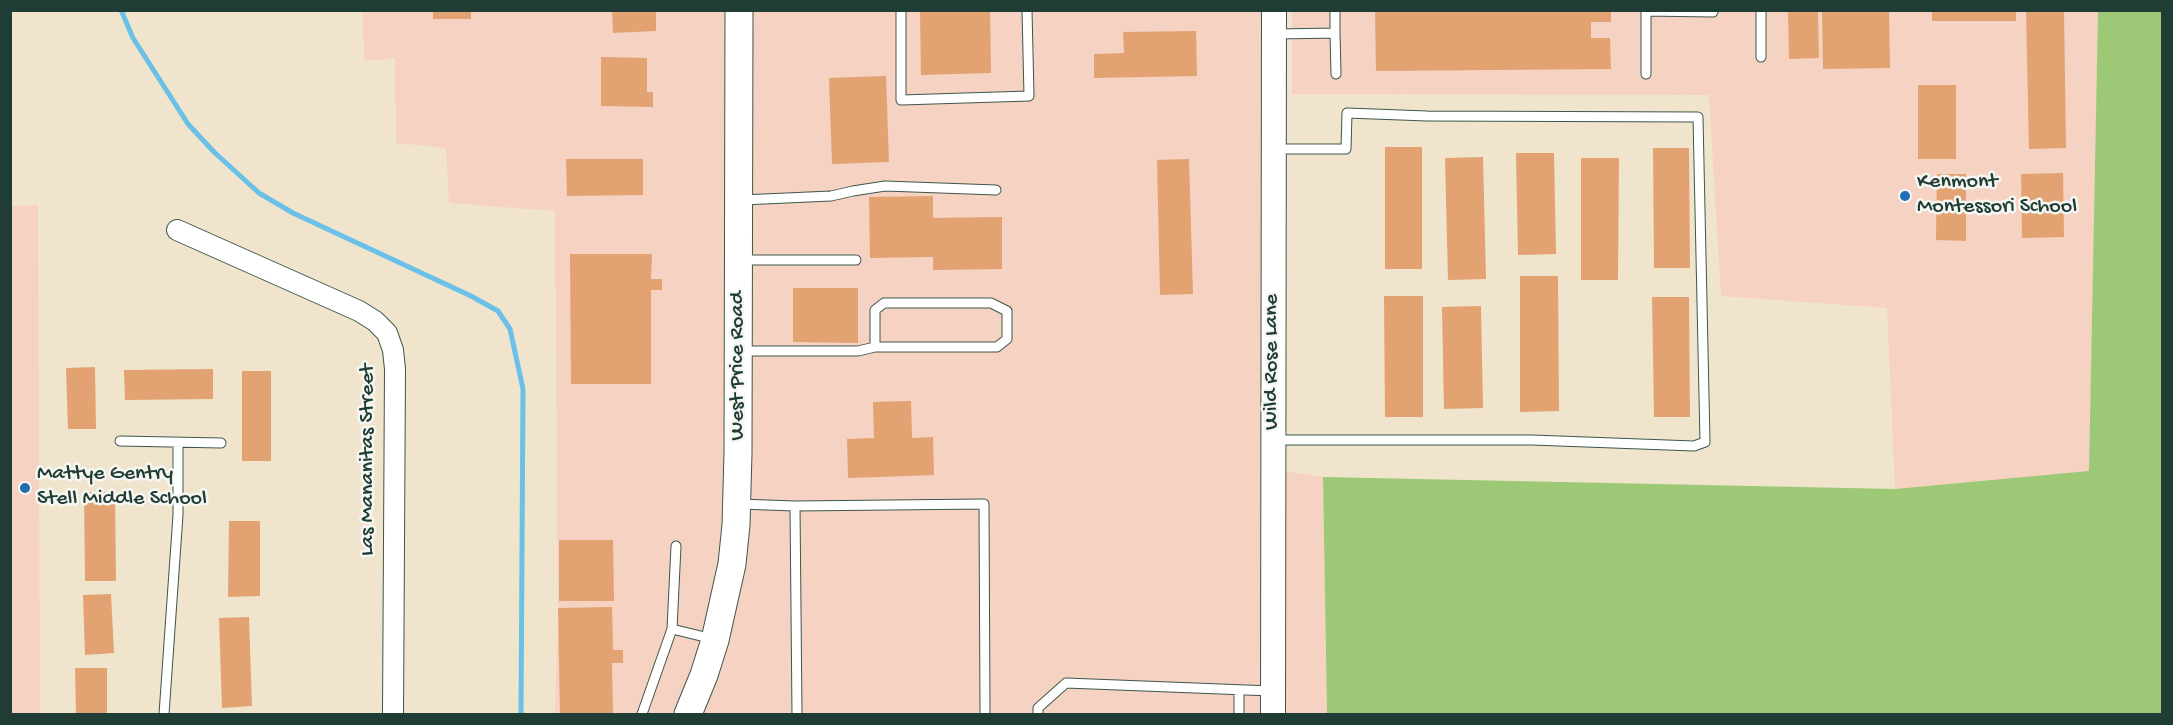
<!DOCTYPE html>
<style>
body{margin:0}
#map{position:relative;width:2173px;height:725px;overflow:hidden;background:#f0e5cc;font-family:"Gochi Hand",sans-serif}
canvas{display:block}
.frame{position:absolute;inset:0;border:12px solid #1f3d34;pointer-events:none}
</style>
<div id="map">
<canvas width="2173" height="725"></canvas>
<div class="frame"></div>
</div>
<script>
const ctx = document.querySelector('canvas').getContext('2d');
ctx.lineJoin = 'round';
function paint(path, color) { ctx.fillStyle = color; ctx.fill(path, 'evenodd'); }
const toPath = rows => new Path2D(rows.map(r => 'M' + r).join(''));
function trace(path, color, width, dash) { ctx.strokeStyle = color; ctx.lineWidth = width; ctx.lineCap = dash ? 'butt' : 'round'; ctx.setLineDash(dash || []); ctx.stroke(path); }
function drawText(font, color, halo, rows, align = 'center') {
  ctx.font = font + ' "Gochi Hand",sans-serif'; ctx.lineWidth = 5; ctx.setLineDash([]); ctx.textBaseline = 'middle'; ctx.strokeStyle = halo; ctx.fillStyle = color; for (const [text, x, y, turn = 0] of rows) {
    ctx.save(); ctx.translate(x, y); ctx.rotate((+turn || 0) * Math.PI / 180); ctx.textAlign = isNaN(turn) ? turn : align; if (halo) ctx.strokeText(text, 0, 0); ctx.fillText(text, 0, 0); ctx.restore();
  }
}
const built = toPath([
 [363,11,1263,11,1263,468,1323,477,1327,714,555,714,558,622,555,211,449,203,446,148,396,143,395,58,364,61],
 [1292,11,2098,11,2089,483,1895,489,1887,308,1721,296,1709,95,1292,94],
 [38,205,40,714,11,714,11,206]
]);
const green = toPath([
 [2098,11,2162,11,2162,714,1327,714,1323,477,1895,489,2089,471]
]);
const stream = toPath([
 [121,10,133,38,188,124,214,152,259,193,293,213,471,296,498,311,510,329,523,389,521,714]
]);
const building = toPath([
 [433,10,471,10,471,19,433,19],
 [612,10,656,10,656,31,613,33],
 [920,10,990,10,991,73,921,75],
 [1375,10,1611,10,1611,22,1591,22,1591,38,1610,38,1611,69,1376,71],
 [1788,10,1818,10,1819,58,1789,59],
 [1822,10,1889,10,1890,68,1823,69],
 [1932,10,2016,10,2016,21,1932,21],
 [2026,10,2064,10,2066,148,2029,149],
 [1196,31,1197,76,1094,78,1094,54,1124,53,1123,32],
 [601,57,647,58,647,92,653,92,653,107,601,106],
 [886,76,889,162,832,164,829,78],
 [1918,85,1956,85,1956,159,1918,159],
 [1385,147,1422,147,1422,269,1385,269],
 [1653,148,1689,148,1690,268,1654,268],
 [1516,153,1554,153,1556,254,1518,255],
 [1483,157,1486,279,1448,280,1445,158],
 [1581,158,1619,158,1618,280,1581,280],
 [566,159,643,159,643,195,567,196],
 [1189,159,1193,294,1160,295,1157,160],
 [2063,173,2064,237,2022,238,2021,174],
 [1937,174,1966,174,1966,241,1936,240],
 [933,196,933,218,1002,217,1002,269,933,270,933,257,870,258,869,197],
 [570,254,652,254,651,279,662,279,662,290,651,290,651,384,571,384],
 [1520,276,1558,276,1559,411,1520,412],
 [793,288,858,288,858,343,793,342],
 [1384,296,1423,296,1423,417,1385,417],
 [1652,297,1689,297,1690,417,1654,417],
 [1481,306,1483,408,1444,409,1442,307],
 [95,367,96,429,68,429,66,368],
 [213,369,213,399,125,400,124,370],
 [242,371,271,371,271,461,242,461],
 [911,401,912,438,933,437,934,475,848,478,847,439,874,438,873,402],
 [84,492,115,492,116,581,85,581],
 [229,521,260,521,260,596,228,597],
 [559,540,613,540,614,601,559,601],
 [111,594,114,653,85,655,83,595],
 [612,607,613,650,623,650,623,663,612,663,613,714,560,714,558,608],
 [249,617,252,706,222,708,219,618],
 [75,668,107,668,107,714,76,714]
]);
const service = toPath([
 [901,10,901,100,1029,96,1027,10],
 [1646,10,1646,74],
 [1646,11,1713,12],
 [1335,33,1336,74],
 [1276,34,1335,33,1335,10],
 [1761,57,1761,10],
 [742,200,831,196,853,191,885,186,996,190],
 [741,260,856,260],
 [741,351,858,351,875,347,875,310,884,303,991,303,1007,311,1007,339,997,347,875,347],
 [1275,440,1532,440,1694,446,1705,442,1698,117,1427,116,1347,113,1346,149,1276,149],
 [120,441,221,443],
 [739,504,795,506,797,714],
 [795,506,984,504,985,714],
 [672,629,676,546],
 [1239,690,1239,714],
 [164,714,178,515,178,442],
 [642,714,672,629,713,639],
 [1038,714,1038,708,1066,683,1272,691]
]);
const minor = toPath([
 [177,230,359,311,375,321,387,333,393,350,395,369,393,714]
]);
const tertiary = toPath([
 [1273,714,1274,10]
]);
const secondary = toPath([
 [688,714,704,675,715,640,732,564,736,525,738,453,739,10]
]);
const markers = [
 [1905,196,6,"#1f6fb2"],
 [25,488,6,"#1f6fb2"]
];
const poiNames = [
 ["Kenmont",1917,183],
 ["Montessori School",1917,208],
 ["Mattye Gentry",37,475],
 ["Stell Middle School",37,500]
];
const streetNames = [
 ["Wild Rose Lane",1273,362,-90],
 ["West Price Road",739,366,-90],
 ["Las Mananitas Street",369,460,-90]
];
paint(built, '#f5d2c2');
paint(green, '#9dc976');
trace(stream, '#6bc0e8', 5);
paint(building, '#e2a272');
trace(service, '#3e564b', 11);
trace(minor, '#3e564b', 22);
trace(tertiary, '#3e564b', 26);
trace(secondary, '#3e564b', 29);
trace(service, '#fff', 9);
trace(minor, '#fff', 20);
trace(tertiary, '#fff', 24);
trace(secondary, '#fff', 27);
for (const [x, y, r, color] of markers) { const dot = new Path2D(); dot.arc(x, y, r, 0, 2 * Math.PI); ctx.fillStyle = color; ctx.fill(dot); trace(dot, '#f6f6f2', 2); }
drawText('22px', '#1f3d34', '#f6f6f2', poiNames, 'left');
drawText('22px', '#1f3d34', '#f6f6f2', streetNames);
</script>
